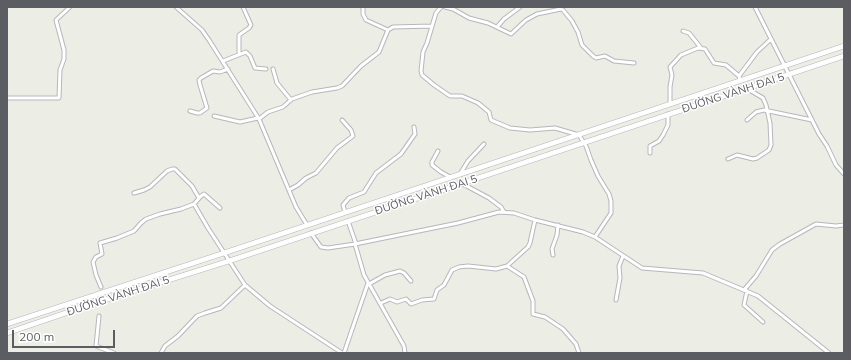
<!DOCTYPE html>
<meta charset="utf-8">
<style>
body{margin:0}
#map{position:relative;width:851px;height:360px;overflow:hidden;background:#ecede4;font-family:Mulish,sans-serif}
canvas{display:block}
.frame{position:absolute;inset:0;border:8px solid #5c5d63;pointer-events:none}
.scale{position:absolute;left:12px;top:330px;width:103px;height:18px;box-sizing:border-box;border:2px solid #5c5d63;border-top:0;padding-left:5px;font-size:12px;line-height:14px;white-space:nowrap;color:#5c5d63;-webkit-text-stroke:3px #fff;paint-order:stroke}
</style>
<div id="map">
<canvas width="851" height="360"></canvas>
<div class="frame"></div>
<div class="scale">200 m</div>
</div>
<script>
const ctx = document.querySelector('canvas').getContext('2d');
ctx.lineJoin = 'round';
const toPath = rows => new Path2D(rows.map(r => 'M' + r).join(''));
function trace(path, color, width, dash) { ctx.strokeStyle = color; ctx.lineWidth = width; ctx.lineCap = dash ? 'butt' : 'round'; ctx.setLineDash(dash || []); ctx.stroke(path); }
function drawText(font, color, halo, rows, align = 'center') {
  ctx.font = font + ' Mulish,sans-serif'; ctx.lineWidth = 3; ctx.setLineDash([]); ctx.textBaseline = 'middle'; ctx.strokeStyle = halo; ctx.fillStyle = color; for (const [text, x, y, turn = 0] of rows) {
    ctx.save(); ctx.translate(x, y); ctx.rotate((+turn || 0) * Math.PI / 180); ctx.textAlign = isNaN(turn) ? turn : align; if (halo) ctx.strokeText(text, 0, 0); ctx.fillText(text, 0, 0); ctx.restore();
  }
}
const minor = toPath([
 [176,7,202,30,209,40,259,119,296,207,307,225],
 [363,7,363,14,366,20,388,30],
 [441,7,436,13,427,43,423,52,421,71,422,75,434,85,450,96,462,96,478,103,489,112,491,120,510,128,530,130,555,128,579,135,586,146,591,160,598,176,609,194,611,201,611,213,595,237],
 [445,7,453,9,469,18,488,23,511,34,526,20,537,14,561,9,563,10,572,21,578,32,582,45,593,56,596,58,605,56,614,61,634,63],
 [755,7,819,134,827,146,836,165,844,174],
 [497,27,504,19,520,7],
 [683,31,689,33,701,48],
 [239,54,239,35,249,28,251,25,243,7],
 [223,61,246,52,250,56,255,68,266,69],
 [273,69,277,83,291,100],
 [739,76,757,52,771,39],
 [7,98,59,98,60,70,64,59,64,50,56,20,70,7],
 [670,104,670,87,672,75,670,67,681,55,698,48,705,49,714,63,726,65,739,76,740,81],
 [190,111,197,113,200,113,207,108,200,85,199,80,201,78,213,71,220,72,228,69],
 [214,116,240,122,258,118],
 [259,119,268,112,283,107,292,99,312,92,337,88,342,86,361,66,379,52,388,30,393,27,432,26],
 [747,120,756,112,764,110,812,120],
 [438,151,432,162,432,165,441,172,450,177],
 [650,153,650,146,659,141,663,135,668,125,668,114],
 [728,159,737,155,753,159,757,158,769,150,771,145,770,123,766,105,763,98,746,88],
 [460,174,468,161,484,144],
 [461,183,489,198,501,207,504,212],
 [289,190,298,185,306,178,316,173,337,148,353,136,351,130,342,120],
 [134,193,144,190,150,187,167,171,172,169,175,169,192,186,199,198],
 [194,204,208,228,245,285,270,306,342,353],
 [345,212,343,205,349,198,364,192,376,173,401,154,415,134,414,127],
 [348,221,356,244],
 [311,233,321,247,328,248,355,244,458,223,499,212,514,213,535,220,583,232,595,237,642,268,703,273,758,296,829,353],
 [355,244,364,275,404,346,405,353],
 [553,255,552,249,557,235,558,225],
 [507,266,524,277,533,301,533,314,545,317,563,329,576,344,579,353],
 [369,284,385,275,400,271,404,273,411,281],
 [101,287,96,275,93,262,96,257,102,254,100,243,117,238,134,231,141,223,146,219,160,214,181,209,194,204,201,196,204,194,220,208],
 [744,290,756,276,772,250,780,244,816,224,836,226,844,225],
 [747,291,744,305,763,322],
 [616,300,620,278,619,266,623,256],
 [381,303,390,299,397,302,406,299,411,304,422,300,434,299,437,290,444,285,452,270,459,267,468,266,496,269,507,266,528,247,530,243,535,220],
 [99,316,96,346,114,353],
 [161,353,165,346,178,336,197,316,205,313,221,308,245,285],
 [344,353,368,283]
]);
const secondary = toPath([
 [7,324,224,253,844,46],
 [7,333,95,303,229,261,844,56]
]);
const streetNames = [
 ["ĐƯỜNG VÀNH ĐAI 5",733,93,-18],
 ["ĐƯỜNG VÀNH ĐAI 5",426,195,-18],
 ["ĐƯỜNG VÀNH ĐAI 5",118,296,-18]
];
trace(minor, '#b6b7bd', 5);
trace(secondary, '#b7b8be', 6);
trace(minor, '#fff', 3);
trace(secondary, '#fff', 4.5);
drawText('11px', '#5c5d63', '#fff', streetNames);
</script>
